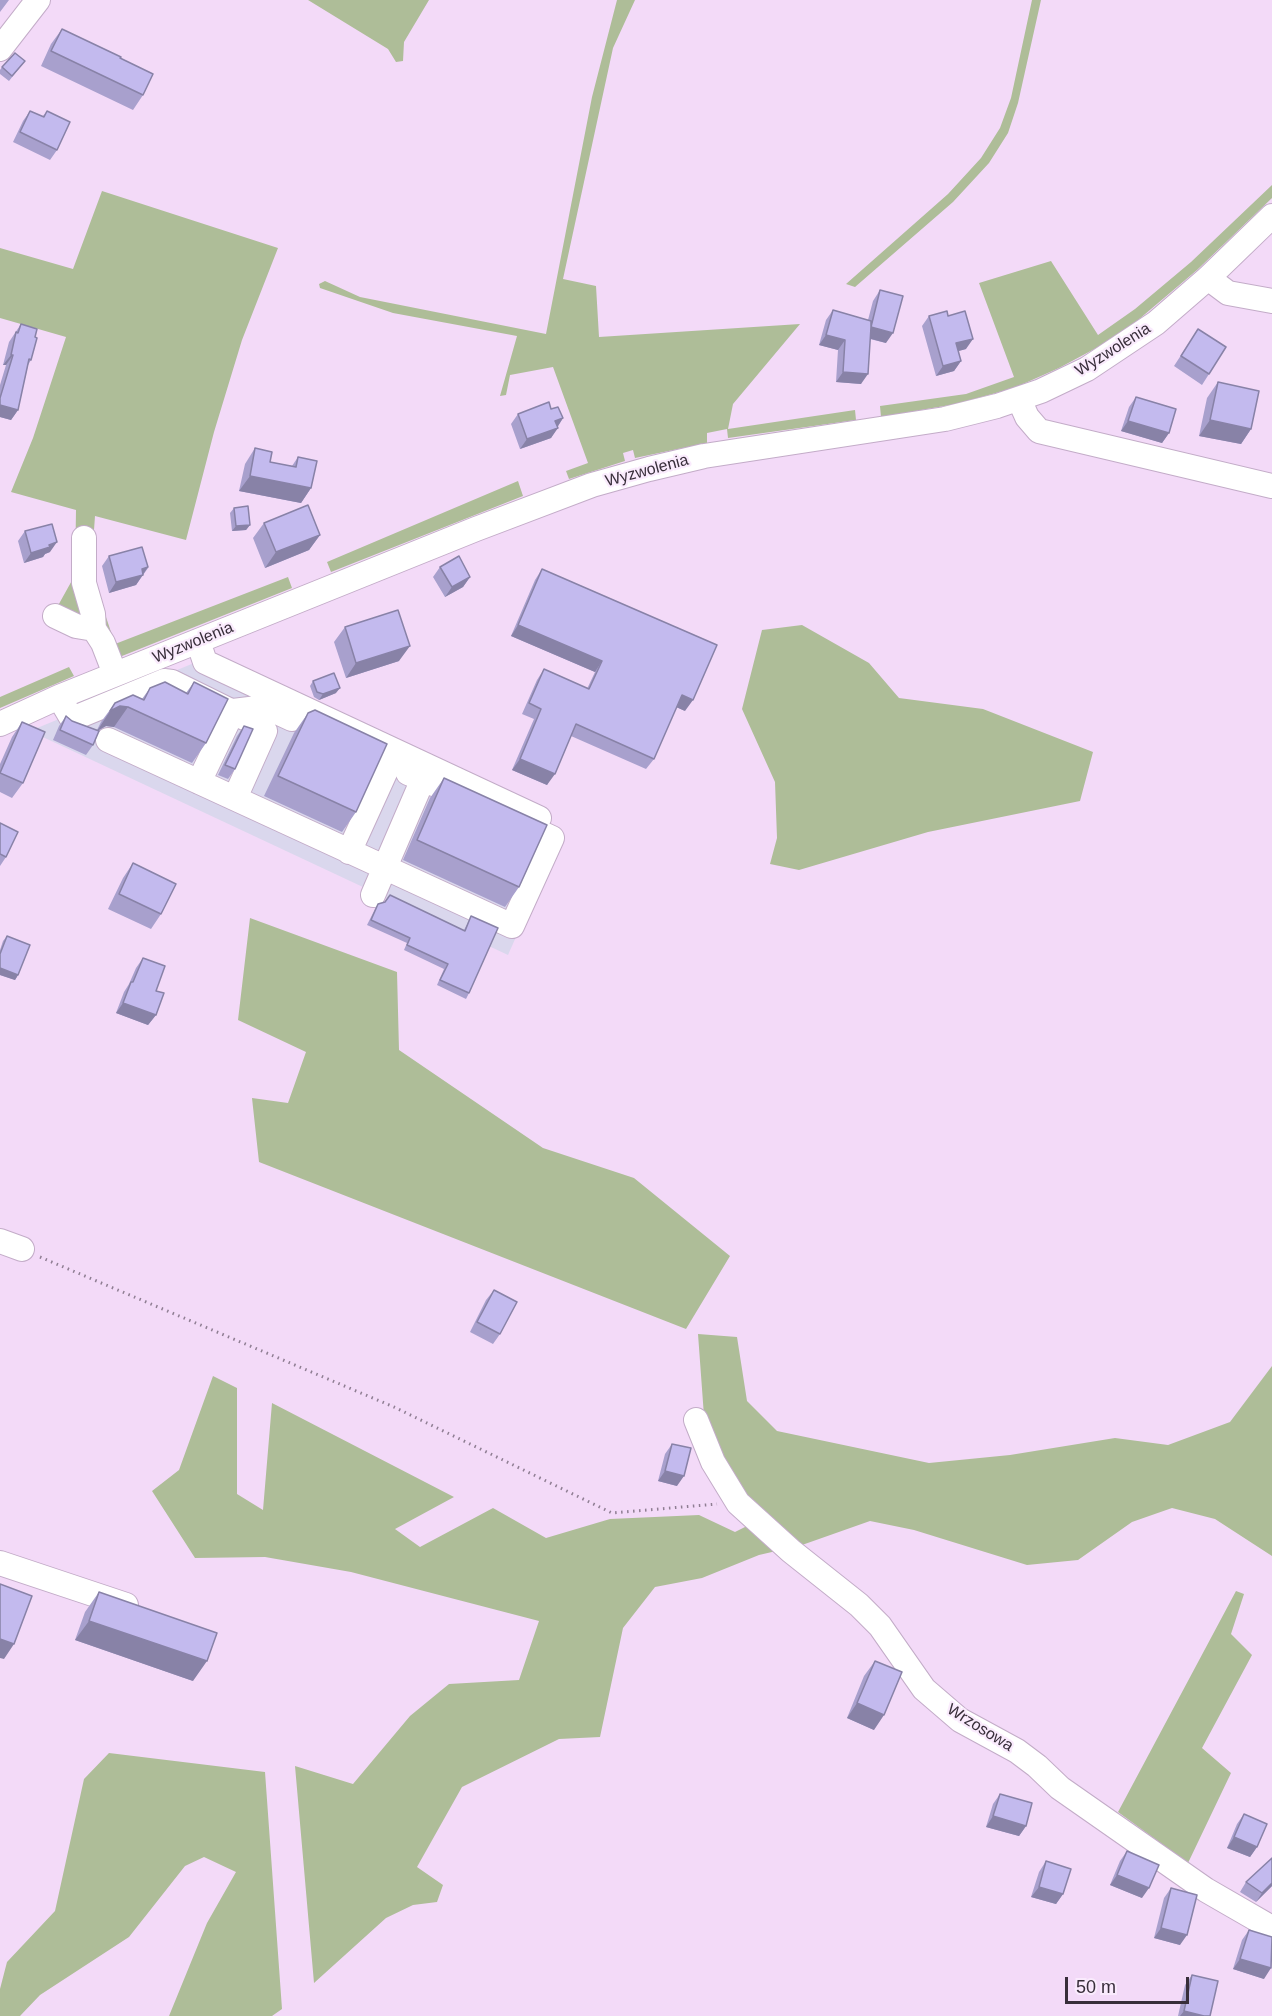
<!DOCTYPE html>
<style>
body{margin:0}
#map{position:relative;width:1272px;height:2016px;overflow:hidden;background:#f3daf8;font-family:Helvetica,sans-serif}
canvas{display:block}
.scale{position:absolute;left:1065px;top:1977px;width:124px;height:27px;box-sizing:border-box;border:3px solid #382e3a;border-top:0;padding-left:8px;font-size:18px;line-height:21px;white-space:nowrap;color:#382e3a;-webkit-text-stroke:4px #faebfd;paint-order:stroke}
</style>
<div id="map">
<canvas width="1272" height="2016"></canvas>
<div class="scale">50 m</div>
</div>
<script>
const ctx = document.querySelector('canvas').getContext('2d');
ctx.lineJoin = 'round';
function paint(path, color) { ctx.fillStyle = color; ctx.fill(path, 'evenodd'); }
const toPath = rows => new Path2D(rows.map(r => 'M' + r).join(''));
function trace(path, color, width, dash) { ctx.strokeStyle = color; ctx.lineWidth = width; ctx.lineCap = dash ? 'butt' : 'round'; ctx.setLineDash(dash || []); ctx.stroke(path); }
function drawText(font, color, halo, rows, align = 'center') {
  ctx.font = font + ' Helvetica,sans-serif'; ctx.lineWidth = 4.5; ctx.setLineDash([]); ctx.textBaseline = 'middle'; ctx.strokeStyle = halo; ctx.fillStyle = color; for (const [text, x, y, turn = 0] of rows) {
    ctx.save(); ctx.translate(x, y); ctx.rotate((+turn || 0) * Math.PI / 180); ctx.textAlign = isNaN(turn) ? turn : align; if (halo) ctx.strokeText(text, 0, 0); ctx.fillText(text, 0, 0); ctx.restore();
  }
}
const industrial = toPath([
 [194,663,561,835,508,955,30,731]
]);
const green = toPath([
 [308,0,429,0,404,42,403,61,396,62,388,49],
 [617,0,635,0,613,48,563,279,596,286,599,337,800,324,733,404,728,429,855,410,856,420,728,438,727,429,707,433,707,443,635,458,633,450,623,453,625,461,569,479,566,471,588,463,553,367,510,375,506,395,500,396,517,336,393,313,320,288,319,284,325,281,360,297,546,334,592,97],
 [1032,0,1041,0,1018,103,1008,133,989,163,953,202,855,287,846,284,948,194,981,158,1000,128,1011,98],
 [1272,185,1272,198,1197,270,1131,326,1100,346,1059,368,1014,388,956,404,881,417,880,406,966,394,1014,377,979,283,1051,261,1098,335,1135,309,1191,262],
 [102,191,278,248,242,340,214,432,186,540,95,516,94,530,78,529,82,619,55,611,75,575,76,510,11,492,33,438,66,337,0,318,0,248,73,269],
 [518,481,523,496,331,572,327,562],
 [91,572,115,644,288,577,292,588,117,658,111,653],
 [802,625,869,663,899,698,983,709,1093,752,1080,801,928,832,799,870,770,864,777,838,775,782,742,709,762,630],
 [69,667,74,676,0,708,0,697],
 [250,918,397,972,399,1050,543,1148,634,1178,730,1256,686,1329,259,1162,252,1098,288,1103,306,1052,238,1020],
 [698,1334,737,1337,747,1401,777,1431,929,1463,1010,1455,1115,1438,1168,1445,1230,1422,1272,1366,1272,1556,1215,1519,1172,1508,1132,1522,1078,1560,1027,1565,914,1530,870,1521,802,1545,759,1555,702,1578,655,1587,623,1628,600,1737,559,1739,462,1787,417,1867,443,1885,437,1902,413,1905,386,1918,314,1983,295,1766,353,1784,410,1716,449,1684,519,1680,539,1621,351,1572,265,1557,195,1558,152,1491,179,1470,213,1376,237,1388,237,1494,263,1510,272,1403,454,1497,395,1529,420,1547,493,1508,546,1538,610,1519,699,1515,735,1532,767,1516,740,1493,704,1416],
 [1236,1591,1244,1594,1231,1634,1252,1655,1202,1748,1231,1773,1188,1863,1118,1812],
 [109,1753,265,1772,282,2009,272,2016,169,2016,207,1923,236,1872,204,1857,185,1866,129,1937,40,1995,20,2016,0,2016,0,1989,7,1962,55,1911,84,1779]
]);
const path = toPath([
 [40,1257,394,1407,612,1513,717,1504]
]);
const minor = toPath([
 [0,49,38,0],
 [1208,278,1228,293,1272,301],
 [1019,399,1027,417,1039,431,1272,486],
 [84,538,84,583,93,614,94,629,103,643,115,674],
 [55,616,76,626,94,629],
 [198,641,205,662,539,818],
 [59,697,72,719,164,681,172,682,261,726,265,731,235,798],
 [0,724,59,697,476,529,592,485,649,469,704,456,945,419,997,406,1041,391,1087,369,1156,323,1208,278,1272,216],
 [108,740,512,926,552,838,515,821],
 [423,779,467,799],
 [199,782,233,711,266,707,292,719],
 [349,852,389,764],
 [373,895,423,779,408,773],
 [0,1241,22,1249],
 [696,1420,713,1462,738,1503,791,1551,859,1605,880,1626,924,1689,960,1720,1017,1751,1037,1766,1060,1788,1206,1890,1272,1928],
 [0,1563,126,1605]
]);
const wall = toPath([
 [0,0,9,0,0,12],
 [62,29,120,58,143,95,133,110,41,66,51,44],
 [25,61,9,81,0,74,0,70,2,67],
 [30,111,42,117,47,111,57,150,50,160,13,142,23,121],
 [880,290,886,343,870,339,861,384,836,382,838,350,819,345,826,320,833,310,868,320,873,301],
 [929,316,966,349,958,351,961,361,954,371,936,376,922,326],
 [21,324,35,337,31,360,28,365,18,410,11,420,0,417,0,385,6,365,3,365,9,342],
 [1198,329,1209,374,1202,385,1174,366],
 [1218,382,1251,429,1241,444,1199,436,1207,398],
 [1136,397,1169,433,1162,443,1121,431,1129,407],
 [551,409,563,418,551,438,520,449,511,424,518,414],
 [255,448,270,462,292,466,298,457,311,488,301,503,239,491,245,464],
 [234,508,250,525,246,530,232,531,230,513],
 [264,523,320,535,309,550,265,568,253,538],
 [25,531,50,552,45,554,43,557,24,563,18,541],
 [109,556,148,568,136,585,109,593,102,566],
 [440,567,470,577,463,587,445,597,433,577],
 [542,569,685,711,676,707,654,759,646,769,571,736,547,785,512,770,534,719,522,714,537,680,544,669,587,689,595,672,511,636,535,580],
 [345,627,399,661,346,678,334,642],
 [313,681,336,693,319,700,314,697,310,686],
 [194,682,206,743,192,763,114,727,106,726,98,731,93,745,86,755,53,740,59,726,66,716,72,721,97,730,101,722,115,703,142,699,150,688,186,693],
 [308,713,356,812,342,832,264,796,294,733],
 [22,722,23,783,12,798,0,792,0,764,12,737],
 [244,726,235,769,228,779,218,775,237,736],
 [444,778,519,887,505,907,403,860,430,798],
 [0,823,6,857,0,866],
 [133,863,161,914,151,929,108,909,123,878],
 [378,904,464,930,471,916,469,993,466,999,437,985,444,969,404,950,407,943,367,925,375,909],
 [7,936,18,975,15,980,0,975,0,950,3,941],
 [143,958,156,991,156,1015,148,1025,116,1013,124,992,129,984,136,968],
 [494,1290,500,1334,493,1344,470,1332,486,1300],
 [672,1444,677,1486,658,1481,665,1454],
 [99,1592,193,1681,75,1640,85,1612],
 [875,1661,874,1730,847,1718,864,1676],
 [1000,1794,1026,1826,1019,1836,986,1827,993,1804],
 [1244,1814,1257,1847,1250,1857,1227,1848,1237,1824],
 [1127,1851,1142,1898,1110,1885,1120,1861],
 [1046,1861,1063,1894,1056,1904,1031,1897,1039,1872],
 [1246,1882,1272,1886,1256,1902,1240,1892],
 [1171,1888,1180,1945,1154,1938,1164,1898],
 [1249,1930,1264,1979,1233,1969,1242,1940],
 [1192,1975,1210,2016,1178,2016,1185,1985]
]);
const shadedWall = toPath([
 [871,327,893,333,886,343,864,337],
 [826,335,845,340,838,350,819,345],
 [973,339,966,349,948,354,956,343],
 [11,355,13,355,6,365,3,365],
 [961,361,954,371,936,376,943,366],
 [843,372,868,374,861,384,836,382],
 [0,405,18,410,11,420,0,417],
 [563,418,556,429,555,421],
 [1210,420,1251,429,1241,444,1199,436],
 [1128,421,1169,433,1162,443,1121,431],
 [558,428,551,438,520,449,527,439],
 [250,476,311,488,301,503,239,491],
 [250,525,246,530,232,531,236,526],
 [320,535,309,550,265,568,276,552],
 [57,542,50,552,45,554,43,557,24,563,31,553],
 [148,567,136,585,109,593,116,582,142,569],
 [470,577,463,587,445,597,452,587],
 [518,625,602,661,595,672,511,636],
 [410,646,399,661,346,678,356,663],
 [340,688,336,693,319,700,323,694],
 [682,695,693,700,685,711,674,706],
 [120,706,128,707,114,727,106,726,97,731,110,711],
 [520,759,555,774,547,785,512,770],
 [0,968,18,975,15,980,0,975],
 [123,1003,156,1015,148,1025,116,1013],
 [665,1471,684,1476,677,1486,658,1481],
 [89,1621,207,1661,193,1681,75,1640],
 [0,1639,14,1644,4,1659,0,1658],
 [857,1703,884,1715,874,1730,847,1718],
 [993,1816,1026,1826,1019,1836,986,1827],
 [1234,1837,1257,1847,1250,1857,1227,1848],
 [1117,1875,1149,1888,1142,1898,1110,1885],
 [1272,1883,1272,1886,1256,1902,1262,1893],
 [1039,1887,1063,1894,1056,1904,1031,1897],
 [1161,1928,1187,1935,1180,1945,1154,1938],
 [1240,1959,1271,1968,1264,1979,1233,1969],
 [1184,2011,1204,2016,1180,2016]
]);
const building = toPath([
 [62,29,121,57,120,58,153,74,143,95,51,51,62,29],
 [15,53,25,61,12,76,2,67,15,53],
 [30,111,44,117,47,111,70,122,57,150,20,132,30,111],
 [880,290,903,296,893,333,871,327,868,374,843,372,845,340,826,335,833,310,871,321,871,327,880,290],
 [947,311,948,316,965,311,973,339,956,343,961,361,943,366,929,316,947,311],
 [21,324,37,329,35,337,37,338,31,360,29,359,18,410,0,405,0,398,13,355,11,355,16,332,18,333,21,324],
 [1198,329,1226,347,1209,374,1181,356,1198,329],
 [1218,382,1259,391,1251,429,1210,420,1218,382],
 [1136,397,1176,409,1169,433,1128,421,1136,397],
 [549,402,551,409,558,407,563,418,555,421,558,428,527,439,518,414,549,402],
 [255,448,272,452,270,462,296,467,298,457,317,461,311,488,250,476,255,448],
 [308,505,320,535,276,552,264,523,308,505],
 [248,506,250,525,236,526,234,508,248,506],
 [52,524,57,542,49,545,50,547,31,553,25,531,52,524],
 [142,547,148,567,142,569,143,575,116,582,109,556,142,547],
 [459,556,470,577,452,587,440,567,459,556],
 [542,569,717,645,693,700,682,695,654,759,576,724,555,774,520,759,541,709,529,703,544,669,589,689,602,661,518,625,542,569],
 [398,610,410,646,356,663,345,627,398,610],
 [334,673,340,688,323,694,317,692,313,681,334,673],
 [165,682,188,694,194,682,228,699,206,743,128,707,120,706,110,711,115,703,133,695,144,700,150,688,165,682],
 [315,710,387,744,356,812,278,776,308,713,315,710],
 [66,716,72,721,99,731,93,745,60,730,66,716],
 [22,722,45,732,23,783,0,773,22,722],
 [244,726,253,729,235,769,225,765,244,726],
 [444,778,547,825,519,887,417,840,444,778],
 [0,823,18,832,6,857,0,854,0,823],
 [133,863,176,884,161,914,119,894,133,863],
 [390,895,465,931,471,916,498,928,469,993,440,980,448,964,407,945,410,938,371,920,378,904,385,902,390,895],
 [7,936,30,945,18,975,0,968,0,954,7,936],
 [143,958,165,966,156,991,164,993,156,1015,123,1003,131,982,133,982,143,958],
 [494,1290,517,1302,500,1334,477,1322,494,1290],
 [672,1444,691,1448,684,1476,665,1471,672,1444],
 [0,1584,32,1596,14,1644,0,1639,0,1584],
 [99,1592,217,1633,207,1661,89,1621,99,1592],
 [875,1661,902,1672,884,1715,857,1703,875,1661],
 [1000,1794,1032,1803,1026,1826,993,1816,1000,1794],
 [1244,1814,1267,1824,1257,1847,1234,1837,1244,1814],
 [1127,1851,1159,1865,1149,1888,1117,1875,1127,1851],
 [1272,1858,1272,1883,1262,1893,1246,1882,1272,1858],
 [1046,1861,1071,1869,1063,1894,1039,1887,1046,1861],
 [1171,1888,1197,1895,1187,1935,1161,1928,1171,1888],
 [1249,1930,1272,1937,1271,1968,1240,1959,1249,1930],
 [1192,1975,1218,1981,1210,2016,1204,2016,1184,2011,1192,1975]
]);
const streetNames = [
 ["Wyzwolenia",1113,350,-32],
 ["Wyzwolenia",647,471,-15],
 ["Wyzwolenia",193,643,-22],
 ["Wrzosowa",980,1728,32]
];
paint(industrial, '#dad7ed');
paint(green, '#aebd98');
trace(minor, '#c3acc8', 26);
trace(path, '#8f7e93', 3, [1.5, 4.5]);
trace(minor, '#fff', 24);
paint(wall, '#a8a0cd');
paint(shadedWall, '#8882a7');
paint(building, '#c3baee');
trace(building, '#8882a7', 1.5);
drawText('16px', '#382e3a', '#faebfd', streetNames);
</script>
